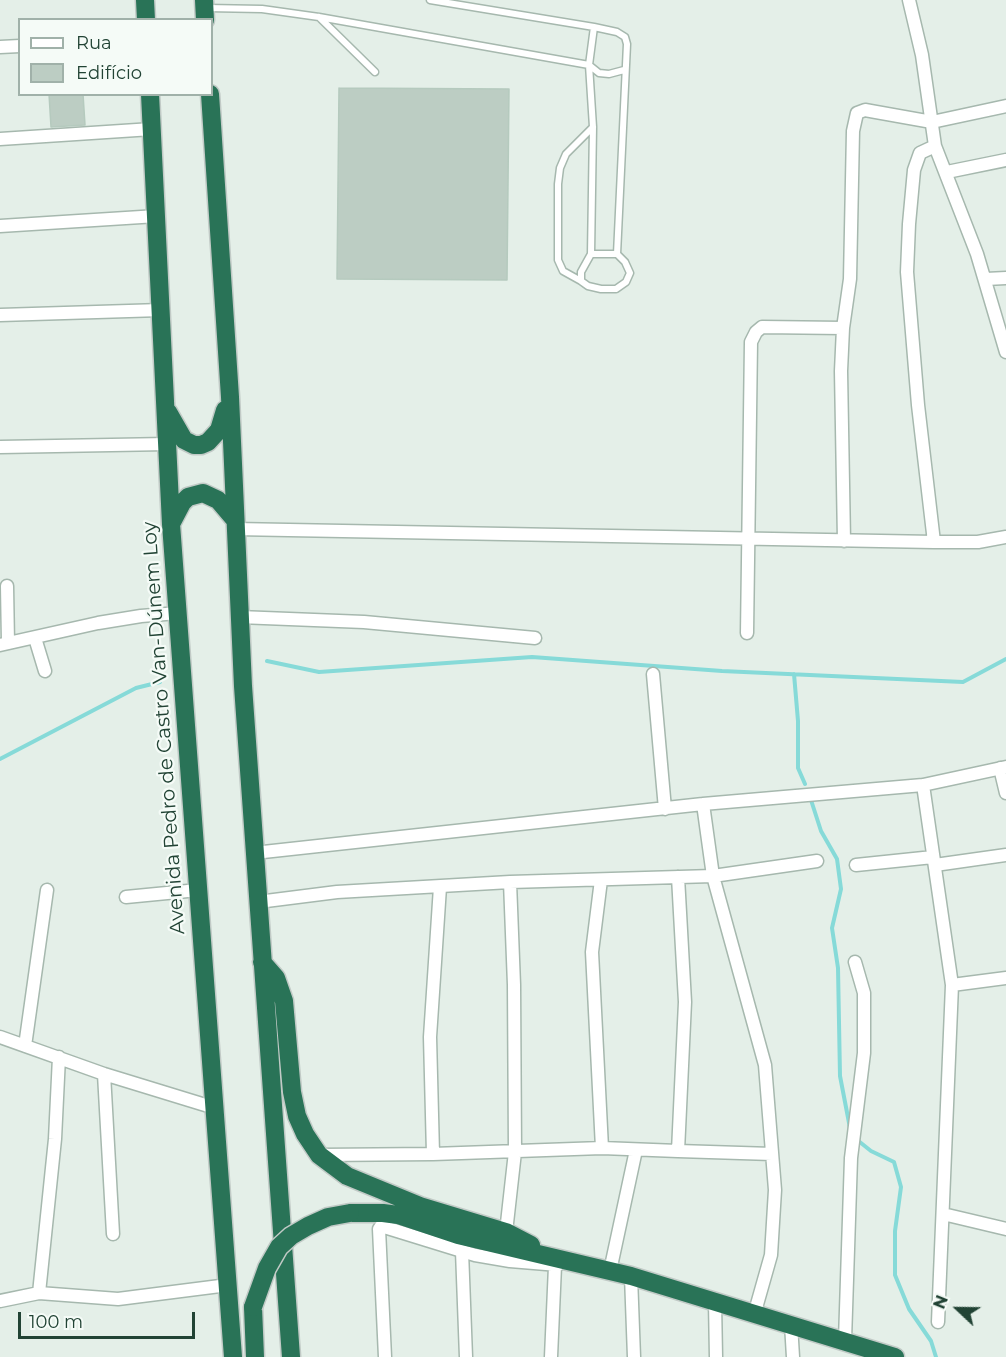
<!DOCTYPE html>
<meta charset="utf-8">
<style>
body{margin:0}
#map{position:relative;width:1006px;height:1357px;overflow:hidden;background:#e4efe8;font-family:Montserrat,sans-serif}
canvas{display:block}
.legend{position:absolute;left:18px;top:18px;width:195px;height:78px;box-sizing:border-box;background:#f5fbf7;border:2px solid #a0b1a9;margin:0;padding:8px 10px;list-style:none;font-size:18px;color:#214334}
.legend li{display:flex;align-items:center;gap:12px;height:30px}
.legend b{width:30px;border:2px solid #a0b1a9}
.north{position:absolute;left:928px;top:1279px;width:60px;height:60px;-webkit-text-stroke:4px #f5fbf7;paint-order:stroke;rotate:292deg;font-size:16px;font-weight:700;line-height:24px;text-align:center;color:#214334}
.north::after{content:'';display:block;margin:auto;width:21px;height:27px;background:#214334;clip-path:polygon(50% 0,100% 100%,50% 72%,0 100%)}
.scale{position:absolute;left:18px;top:1312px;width:177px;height:27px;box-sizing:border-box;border:3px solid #214334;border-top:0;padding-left:8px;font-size:18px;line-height:21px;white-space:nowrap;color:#214334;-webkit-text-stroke:4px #f5fbf7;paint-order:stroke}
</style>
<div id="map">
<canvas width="1006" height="1357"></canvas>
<ul class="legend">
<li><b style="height:8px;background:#fff"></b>Rua</li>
<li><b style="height:16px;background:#bccdc3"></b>Edifício</li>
</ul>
<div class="north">N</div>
<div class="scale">100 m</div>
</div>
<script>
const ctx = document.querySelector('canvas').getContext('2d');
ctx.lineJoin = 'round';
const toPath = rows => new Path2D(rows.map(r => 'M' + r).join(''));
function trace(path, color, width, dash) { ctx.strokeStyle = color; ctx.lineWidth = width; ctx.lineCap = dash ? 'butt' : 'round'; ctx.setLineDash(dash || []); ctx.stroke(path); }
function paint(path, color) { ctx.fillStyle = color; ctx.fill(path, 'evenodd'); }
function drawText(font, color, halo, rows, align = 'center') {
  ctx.font = font + ' Montserrat,sans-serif'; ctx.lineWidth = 4.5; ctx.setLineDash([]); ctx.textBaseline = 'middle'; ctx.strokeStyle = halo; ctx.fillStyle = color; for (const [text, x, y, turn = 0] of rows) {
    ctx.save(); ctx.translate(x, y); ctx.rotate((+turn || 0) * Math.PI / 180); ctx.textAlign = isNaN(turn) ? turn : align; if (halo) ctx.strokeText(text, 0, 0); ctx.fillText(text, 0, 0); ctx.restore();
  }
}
const stream = toPath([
 [267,661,319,672,532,657,722,671,963,682,1006,659],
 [794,674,798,721,798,768,805,784],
 [0,759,136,688,160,682],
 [811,800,821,831,837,859,841,889,832,928,838,968,840,1076,850,1128],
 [856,1139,871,1151,894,1162,901,1187,895,1231,895,1275,909,1309,931,1341,936,1357]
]);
const building = toPath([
 [339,88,509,89,507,280,337,279,339,88],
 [49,94,83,94,85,125,51,127,49,94]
]);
const lane = toPath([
 [430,0,594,27,617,32,625,37,627,44,617,254,625,262,630,273,626,282,616,289,601,289,588,286,581,281,581,272,591,254,593,127,589,65,594,27],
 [207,8,262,9,319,17,589,65,599,73,609,74,624,70],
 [319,17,375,72],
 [591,254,617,254],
 [581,281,563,271,558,260,558,184,560,168,566,154,593,127]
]);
const street = toPath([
 [909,0,922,55,935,146,977,254,1006,352],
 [0,47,20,46],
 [0,139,152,129],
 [947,172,1006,160],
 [0,226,157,216],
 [986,279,1006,278],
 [0,315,161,310],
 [0,447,167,444],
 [235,529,934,542,978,542,1006,537],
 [844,541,841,371,843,328,850,279,853,131,857,113,865,110,876,112,932,122,1006,106],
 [934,542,918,405,907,272,909,224,914,170,920,153,935,146],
 [7,586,8,643],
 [239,617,364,622,535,638],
 [747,633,751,342,756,332,762,327,843,328],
 [35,638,45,671],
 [0,645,98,623,141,616,178,613],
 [653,674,665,809],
 [1000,768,1006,793],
 [923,785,952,985,938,1322],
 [703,804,713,876,765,1065,775,1190,771,1255,754,1315],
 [254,853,703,804,923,785,1006,767],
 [856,865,933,857],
 [935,865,1006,855],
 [601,880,592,952,602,1148],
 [126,897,198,890],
 [258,902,337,892,510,882,713,876,817,861],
 [952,985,1006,978],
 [0,1037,104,1074,215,1108],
 [25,1046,47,890],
 [104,1074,113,1234],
 [678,1151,772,1154],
 [433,1154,430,1037,440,887],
 [320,1155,433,1154,602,1148,678,1151,685,1002,678,877],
 [943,1214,1006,1229],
 [506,1232,515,1152,514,985,510,882],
 [462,1251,466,1357],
 [610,1271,636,1150],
 [631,1276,634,1357],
 [39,1293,55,1139,59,1057],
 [0,1301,39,1293,118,1299,228,1285],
 [715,1302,716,1357],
 [791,1324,793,1357],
 [845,1340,851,1158,864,1053,864,993,855,962],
 [385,1357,379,1229,381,1226,475,1255,510,1261,558,1265],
 [551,1357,555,1266]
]);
const highway = toPath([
 [145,0,146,20],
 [204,0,205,20],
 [150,94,171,524,233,1357],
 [210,94,230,397,243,686,291,1357],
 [168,412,184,440,194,445,201,445,208,442,219,430,225,410],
 [171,524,182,503,188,497,203,493,218,500,235,520],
 [262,962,276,978,284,1001,292,1092,297,1116,305,1134,319,1155,347,1176,420,1206,506,1232,531,1245],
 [350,1213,383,1213,398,1215,458,1235,631,1276,895,1357],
 [253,1307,255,1357]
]);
const highwayBridge = toPath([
 [253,1307,267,1268,279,1247,291,1236,308,1226,328,1217,350,1213]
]);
const streetNames = [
 ["Avenida Pedro de Castro Van-Dúnem Loy",164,728,-94]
];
trace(stream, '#86dad8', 4);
paint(building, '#bccdc3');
trace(building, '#b5cabe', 1.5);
trace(lane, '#a6b8ae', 9);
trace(street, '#a6b8ae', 15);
trace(highway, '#c1cac6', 21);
trace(lane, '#fff', 6);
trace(street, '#fff', 12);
trace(highway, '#297357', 18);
trace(highwayBridge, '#c1cac6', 21, []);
trace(highwayBridge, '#297357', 18);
drawText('20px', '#214334', '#f5fbf7', streetNames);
</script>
